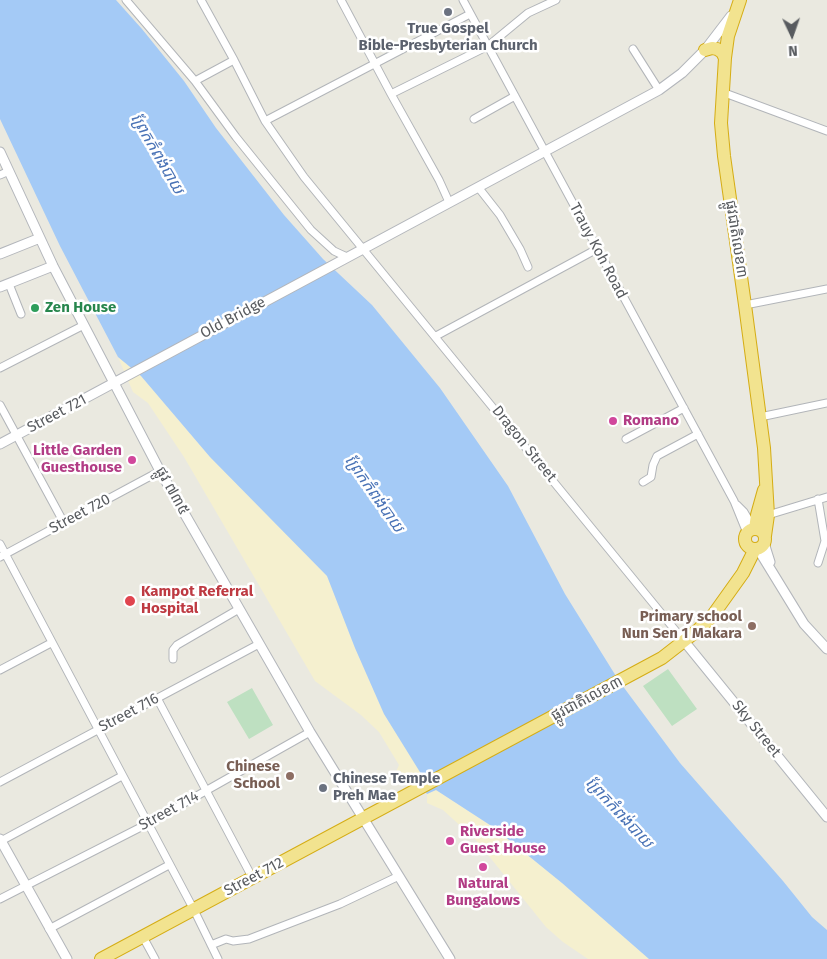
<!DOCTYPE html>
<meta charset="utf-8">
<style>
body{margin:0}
#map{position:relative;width:827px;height:959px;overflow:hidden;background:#eae9e0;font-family:"Fira Sans",sans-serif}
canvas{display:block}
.north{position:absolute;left:767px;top:10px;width:50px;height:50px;-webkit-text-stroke:4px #fff;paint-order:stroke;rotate:177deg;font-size:14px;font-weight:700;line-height:20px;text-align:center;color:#585b5f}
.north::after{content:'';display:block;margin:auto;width:18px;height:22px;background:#585b5f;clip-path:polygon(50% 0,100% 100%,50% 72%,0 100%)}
</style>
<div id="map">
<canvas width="827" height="959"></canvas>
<div class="north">N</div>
</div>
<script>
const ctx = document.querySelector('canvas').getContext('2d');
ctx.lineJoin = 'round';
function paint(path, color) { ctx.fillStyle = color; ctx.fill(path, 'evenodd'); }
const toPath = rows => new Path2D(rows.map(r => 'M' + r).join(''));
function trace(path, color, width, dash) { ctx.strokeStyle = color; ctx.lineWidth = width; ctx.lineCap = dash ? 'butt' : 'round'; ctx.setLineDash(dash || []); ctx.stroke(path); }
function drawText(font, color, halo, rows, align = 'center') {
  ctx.font = font + ' "Fira Sans","Noto Sans Khmer",sans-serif'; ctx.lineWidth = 5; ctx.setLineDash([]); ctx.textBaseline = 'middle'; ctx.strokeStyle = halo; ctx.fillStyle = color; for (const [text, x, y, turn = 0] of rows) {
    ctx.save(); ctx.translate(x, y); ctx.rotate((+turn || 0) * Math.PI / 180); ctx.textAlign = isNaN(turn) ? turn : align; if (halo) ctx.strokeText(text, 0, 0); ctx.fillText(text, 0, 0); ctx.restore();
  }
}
const green = toPath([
 [668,669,697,709,672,726,643,686],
 [252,688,273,725,249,739,227,702]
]);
const sand = toPath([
 [118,357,141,376,210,457,327,576,355,648,384,714,424,777,417,780,394,776,399,765,379,732,361,715,315,681,184,457,148,403,133,392],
 [436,790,493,827,562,883,649,959,588,959,563,942,546,927,476,840,443,810,427,803,427,794]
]);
const water = toPath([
 [0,0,116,0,142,29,184,81,216,128,284,215,323,259,372,305,440,388,508,486,565,594,619,681,680,763,783,881,812,917,827,930,827,959,649,959,562,883,493,827,436,790,427,794,417,780,423,777,384,714,355,648,327,576,210,457,141,376,118,357,60,246,0,119]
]);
const street = toPath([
 [126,0,195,81,234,60],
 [201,0,234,60,265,121,304,177,684,641],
 [341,0,391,94,439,180,449,202],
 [463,0,734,501,747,533],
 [633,49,659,90],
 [195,81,236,137,311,230,334,251,347,257],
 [722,92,827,131],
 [391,94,488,46,528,13,556,0],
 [474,119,515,96],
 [265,121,470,14],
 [0,175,9,171],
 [478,187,500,215,520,249,528,267],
 [9,284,21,314],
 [745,305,827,289],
 [436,336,597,249],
 [0,368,84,325],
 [0,405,64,523],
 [760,417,827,403],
 [626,439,684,408],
 [643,482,651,477,653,465,657,456,698,434],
 [818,499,825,541,818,563],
 [737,505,744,512,754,529],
 [768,515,827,497],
 [0,544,194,910,218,959],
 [0,557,160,471],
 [173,659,173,650,177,645,239,609],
 [0,670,51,643],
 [157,698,252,877],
 [0,782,259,644],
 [1,841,122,776],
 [0,899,147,824,310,732],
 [49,929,169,865],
 [143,937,155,959],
 [211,945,226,939,233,941,249,939,340,904,399,876]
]);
const secondary = toPath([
 [0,152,53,266,160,471,310,732,450,959],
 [0,254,40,238],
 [0,287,53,266],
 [0,444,659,90,682,73,705,50,731,16],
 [764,543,770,562],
 [758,549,804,624,827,649],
 [684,641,827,817],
 [0,839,67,959]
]);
const highway = toPath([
 [740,0,728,36,725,58,721,123,724,156,745,305,764,448,768,515,765,536],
 [705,50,712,48,717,49,722,52,725,58],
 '745 539a10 10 0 1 1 20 0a10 10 0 1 1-20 0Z',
 [755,529,757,515,764,490],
 [101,959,662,658,698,630,713,615,743,573,755,549]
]);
const markers = [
 [448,12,5,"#6b7280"],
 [35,308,5,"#2e9e5b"],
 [613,421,5,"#d1479c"],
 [132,460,5,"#d1479c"],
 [130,601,6,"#e0444e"],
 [752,626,5,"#8d6e63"],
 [290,776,5,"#8d6e63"],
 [323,788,5,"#6b7280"],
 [450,841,5,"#d1479c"],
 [483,867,5,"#d1479c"]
];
const worshipNames = [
 ["True Gospel",448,29],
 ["Bible-Presbyterian Church",448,46],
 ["Chinese Temple",333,779,"left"],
 ["Preh Mae",333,796,"left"]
];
const streetNames = [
 ["ផ្លូវជាតិលេខ៣",736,239,81],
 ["Trauy Koh Road",598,251,62],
 ["Old Bridge",233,318,-28],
 ["Street 721",57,414,-28],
 ["Dragon Street",524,444,51],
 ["ផ្លូវ ៧៣៥",172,491,61],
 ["Street 720",80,514,-28],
 ["ផ្លូវជាតិលេខ៣",587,699,-28],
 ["Street 716",129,713,-28],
 ["Sky Street",756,729,51],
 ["Street 714",169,811,-29],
 ["Street 712",254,877,-28]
];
const leisureNames = [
 ["Zen House",45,308]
];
const hotelNames = [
 ["Romano",623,421],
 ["Little Garden",122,451,"right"],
 ["Guesthouse",122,468,"right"],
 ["Riverside",460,832],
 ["Guest House",460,849],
 ["Natural",483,884,"center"],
 ["Bungalows",483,901,"center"]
];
const healthNames = [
 ["Kampot Referral",141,592],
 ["Hospital",141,609]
];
const educationNames = [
 ["Primary school",742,617],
 ["Nun Sen 1 Makara",742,634],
 ["Chinese",280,767],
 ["School",280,784]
];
const waterNames = [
 ["ព្រែកកំពង់បាយ",157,154,60],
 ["ព្រែកកំពង់បាយ",374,494,55],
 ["ព្រែកកំពង់បាយ",619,813,47]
];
paint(green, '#bee0c1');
paint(sand, '#f5f0cf');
paint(water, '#a4caf6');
trace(street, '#b2b5b9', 9);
trace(secondary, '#b3b6bb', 11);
trace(highway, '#d5ad15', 14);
trace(street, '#fff', 7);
trace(secondary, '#fff', 9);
trace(highway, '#f2e38f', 12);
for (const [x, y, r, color] of markers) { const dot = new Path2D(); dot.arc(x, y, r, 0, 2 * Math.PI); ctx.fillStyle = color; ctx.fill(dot); trace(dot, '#fff', 2); }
drawText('bold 15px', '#5b616d', '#fff', worshipNames);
drawText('15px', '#585b5f', '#fff', streetNames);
drawText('bold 15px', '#27864d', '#fff', leisureNames, 'left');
drawText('bold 15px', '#b23c85', '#fff', hotelNames, 'left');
drawText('bold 15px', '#be3a42', '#fff', healthNames, 'left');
drawText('bold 15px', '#785e54', '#fff', educationNames, 'right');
drawText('italic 16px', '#4a73b6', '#fff', waterNames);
</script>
